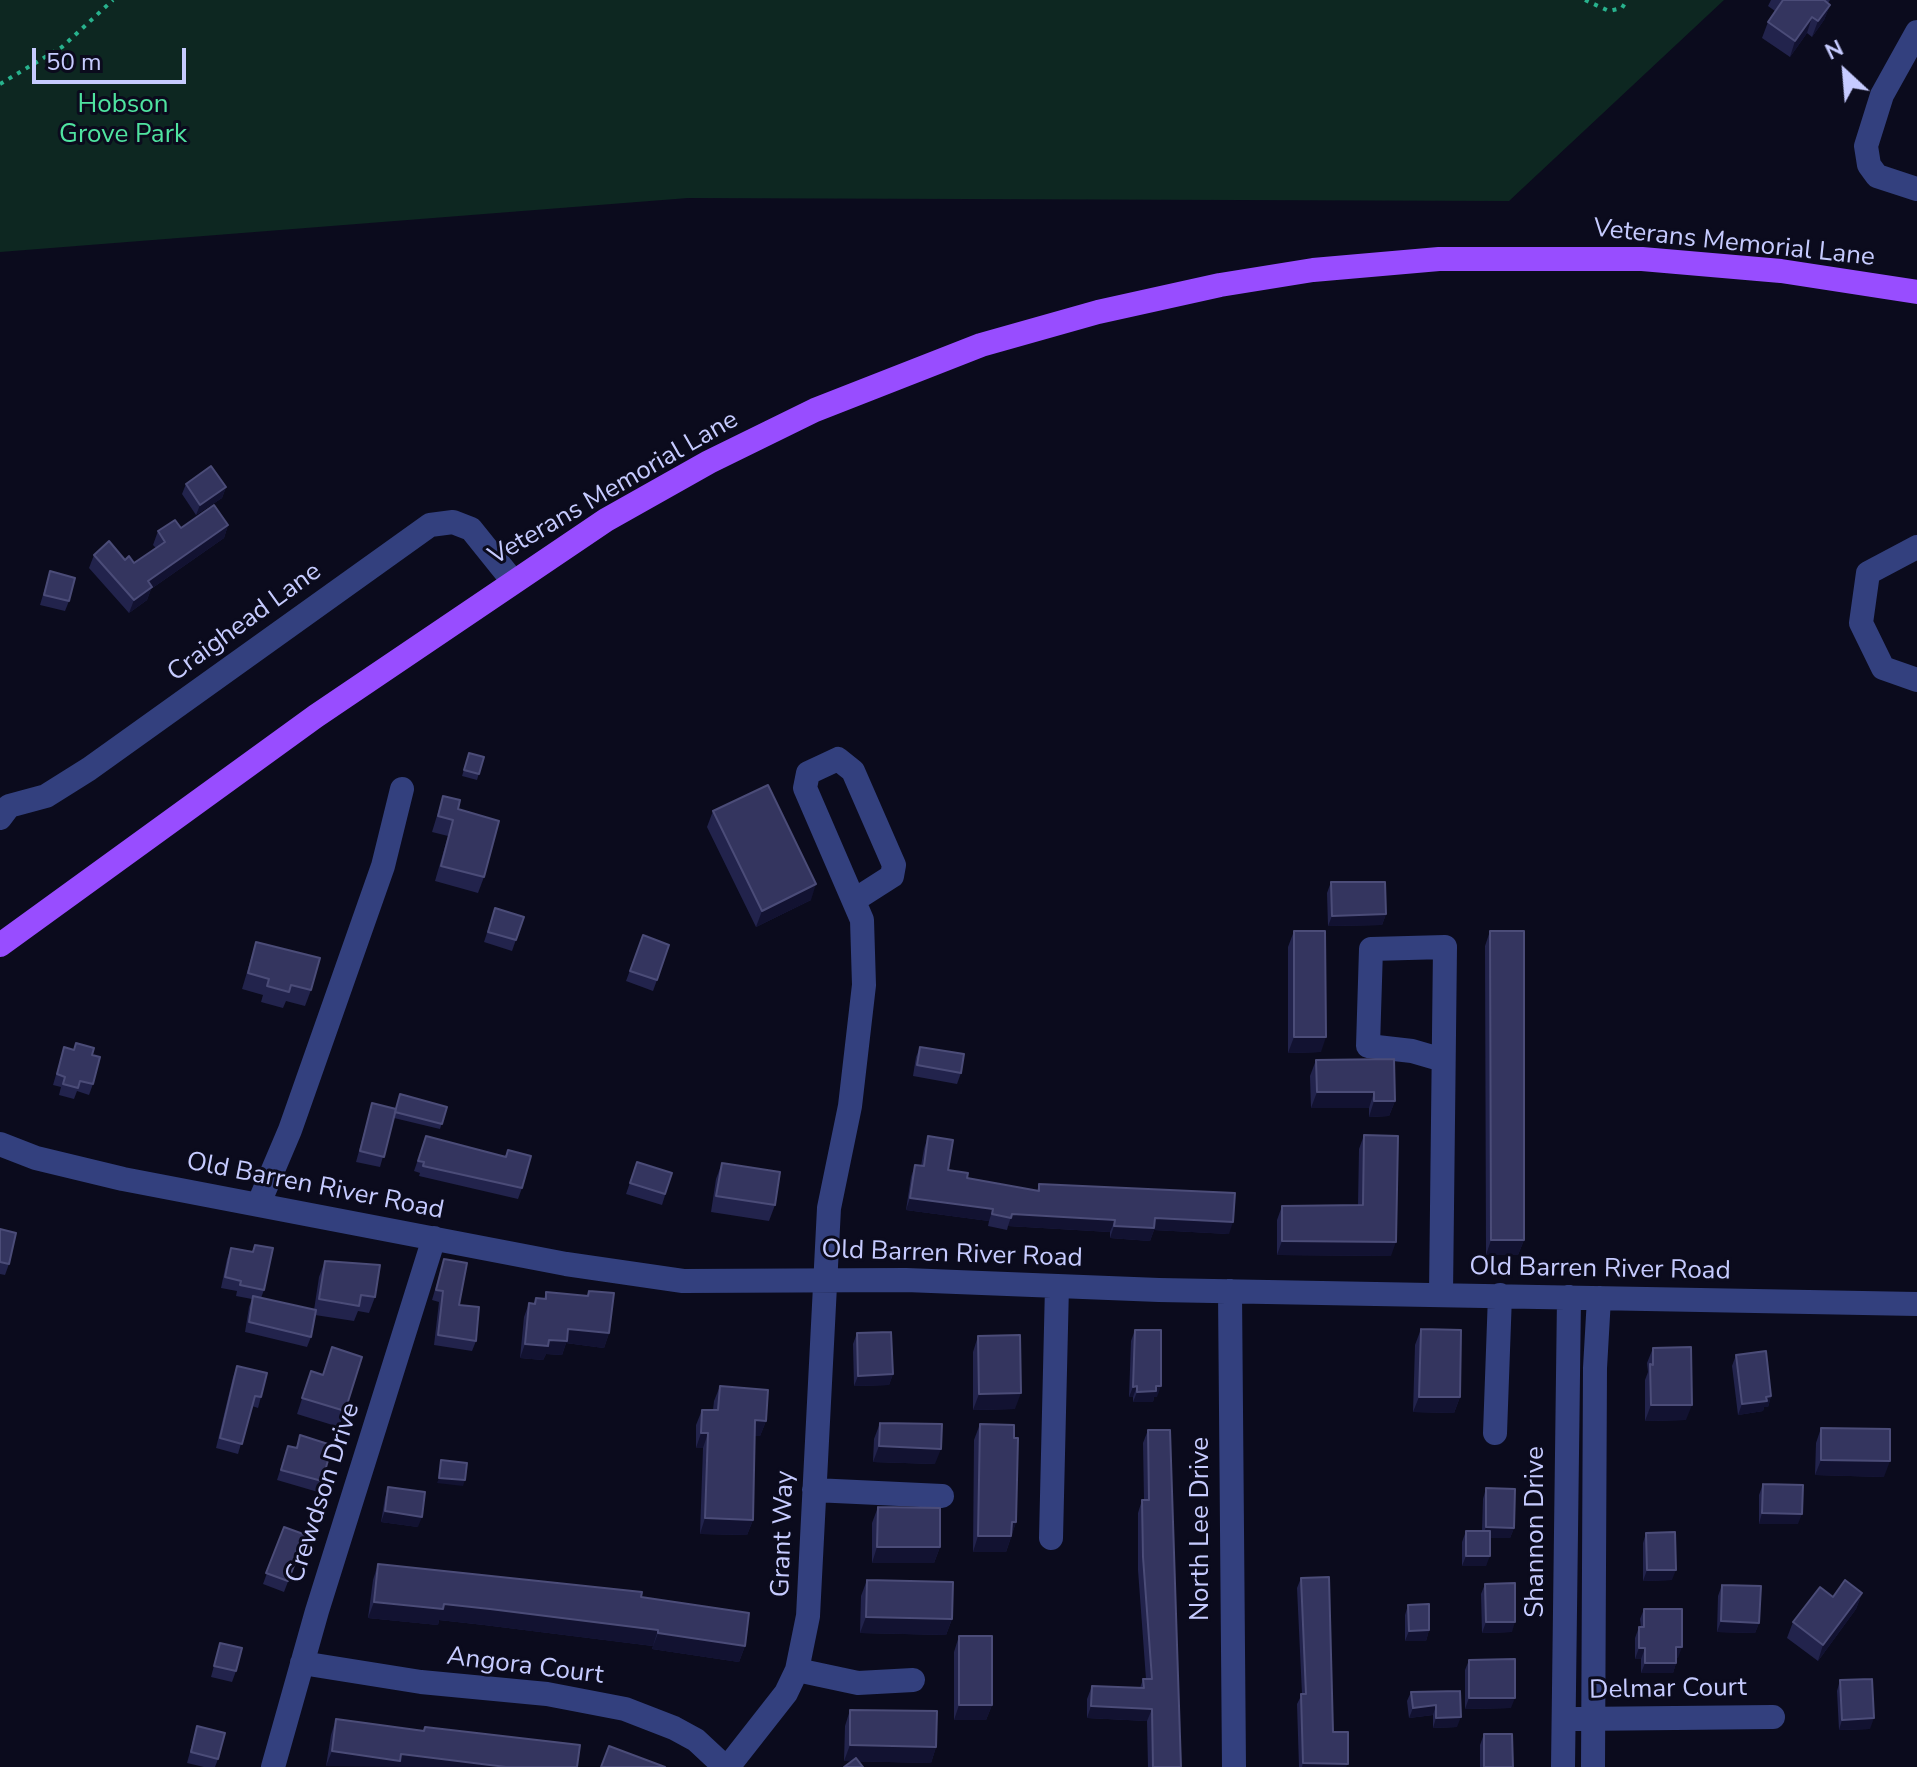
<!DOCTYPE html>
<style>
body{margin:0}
#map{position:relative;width:1917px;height:1767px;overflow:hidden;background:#0b0b1d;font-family:"Nunito Sans",sans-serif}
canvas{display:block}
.north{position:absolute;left:1805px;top:32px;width:80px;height:80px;-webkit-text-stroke:6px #0b0b1d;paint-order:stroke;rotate:334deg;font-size:22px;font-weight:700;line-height:32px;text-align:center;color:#c6cbff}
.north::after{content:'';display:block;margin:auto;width:28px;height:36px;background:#c6cbff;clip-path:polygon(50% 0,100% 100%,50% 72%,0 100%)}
.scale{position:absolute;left:32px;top:48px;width:154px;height:36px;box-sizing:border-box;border:4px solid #c6cbff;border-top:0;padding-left:10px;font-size:24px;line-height:28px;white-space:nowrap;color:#c6cbff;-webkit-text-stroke:6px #0b0b1d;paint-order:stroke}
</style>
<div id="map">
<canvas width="1917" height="1767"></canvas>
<div class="north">N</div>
<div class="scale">50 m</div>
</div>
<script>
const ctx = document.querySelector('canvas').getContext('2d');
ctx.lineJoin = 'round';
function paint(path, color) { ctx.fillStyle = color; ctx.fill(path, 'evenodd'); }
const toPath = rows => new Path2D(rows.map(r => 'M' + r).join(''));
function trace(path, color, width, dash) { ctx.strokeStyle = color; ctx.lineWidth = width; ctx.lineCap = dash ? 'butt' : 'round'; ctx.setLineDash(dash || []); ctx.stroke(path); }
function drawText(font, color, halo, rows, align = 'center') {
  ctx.font = font + ' "Nunito Sans",sans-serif'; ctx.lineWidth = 6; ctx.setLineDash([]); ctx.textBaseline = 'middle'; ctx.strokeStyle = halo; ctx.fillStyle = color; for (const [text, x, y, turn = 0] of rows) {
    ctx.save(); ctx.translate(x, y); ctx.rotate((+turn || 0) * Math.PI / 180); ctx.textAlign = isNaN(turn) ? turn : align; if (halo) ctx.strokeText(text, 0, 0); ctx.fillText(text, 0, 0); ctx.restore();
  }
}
const green = toPath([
 [0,0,1724,0,1509,201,688,198,0,252]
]);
const path = toPath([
 [1585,0,1609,11,1622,8,1627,0],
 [0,84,62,47,113,0]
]);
const minor = toPath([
 [1917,32,1882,95,1866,146,1869,165,1877,176,1917,189],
 [1917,547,1868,573,1861,623,1883,668,1917,680],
 [0,818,9,806,46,796,89,769,430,525,453,522,471,529,512,580],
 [0,1144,36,1158,123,1179,566,1264,683,1281,906,1280,1159,1290,1917,1304],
 [259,1203,290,1130,383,866,402,789],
 [1230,1291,1234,1767],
 [1441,1294,1445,947,1371,949,1368,1046,1412,1051,1443,1060],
 [1495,1433,1500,1295],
 [814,1490,942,1496],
 [1051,1538,1057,1286],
 [302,1663,421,1682,547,1694,625,1709,674,1728,696,1740,725,1767],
 [797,1670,858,1683,913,1680],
 [1577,1719,1773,1717],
 [273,1767,317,1611,434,1238],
 [728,1767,786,1693,797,1670,808,1616,829,1208,850,1106,864,985,862,920,805,788,808,773,838,759,853,771,894,865,892,876,856,899],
 [1563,1767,1569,1297],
 [1593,1767,1595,1368,1599,1298]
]);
const major = toPath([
 [0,945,316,716,606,520,709,462,815,410,981,345,1098,312,1220,285,1313,270,1439,259,1642,259,1781,271,1917,292]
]);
const wall = toPath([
 [1771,0,1830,0,1828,3,1830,5,1824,20,1812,37,1807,33,1790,57,1762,38,1768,22,1775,11,1768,6],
 [186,484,226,487,222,498,196,515,182,494],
 [228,525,224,538,151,589,147,600,129,613,89,568,94,555,125,560,134,563,156,548,153,545,158,531,181,528],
 [50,571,69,601,65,611,40,605],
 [469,753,484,757,477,780,462,776],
 [443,796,458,809,484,877,478,893,435,881,448,836,432,832],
 [713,811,811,900,756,927,707,827],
 [1331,882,1386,914,1382,925,1328,926,1327,893],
 [495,908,524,917,512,951,484,942],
 [1294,931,1321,1052,1288,1053,1288,947],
 [1490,931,1524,1240,1518,1255,1486,1255,1485,946],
 [643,935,657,980,653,991,626,981],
 [256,942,311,990,305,1006,286,1001,283,1008,261,1002,263,995,242,989],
 [64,1047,92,1055,93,1084,89,1095,77,1091,74,1099,59,1095,61,1087,53,1085],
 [920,1047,961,1073,957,1084,913,1076,916,1057],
 [1316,1060,1395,1101,1389,1116,1369,1117,1369,1108,1311,1108,1310,1076],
 [372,1103,395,1109,447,1107,440,1129,394,1118,380,1167,356,1162],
 [1364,1135,1391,1256,1277,1255,1277,1220,1282,1206,1358,1205,1359,1149],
 [426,1136,505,1157,508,1150,522,1188,518,1199,419,1176,420,1173,414,1171],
 [928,1136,948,1170,967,1178,1037,1191,1039,1184,1229,1234,1154,1230,1150,1241,1110,1238,1110,1232,1008,1226,1007,1230,988,1226,989,1221,906,1210,911,1177,915,1165,921,1166,924,1149],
 [637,1162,672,1173,662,1205,626,1194],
 [722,1163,775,1205,769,1221,711,1212,716,1179],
 [0,1229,9,1264,5,1275,0,1274],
 [255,1245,264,1290,261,1298,314,1310,319,1277,325,1261,375,1297,369,1313,358,1311,354,1321,315,1315,311,1337,307,1347,245,1332,249,1307,252,1299,236,1296,237,1291,221,1288,227,1259,231,1248,252,1252],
 [444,1259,459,1305,476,1341,472,1351,434,1345,439,1302,432,1300],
 [589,1291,609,1333,604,1348,566,1343,562,1355,546,1354,543,1360,520,1358,524,1317,529,1303,534,1303,536,1298,544,1299,546,1292,587,1296],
 [1421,1329,1460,1397,1454,1413,1413,1412,1415,1345],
 [1135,1330,1157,1397,1154,1397,1153,1402,1133,1402,1133,1397,1129,1397,1131,1341],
 [857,1333,893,1374,889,1385,854,1386,853,1344],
 [978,1336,1015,1409,973,1410,973,1352],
 [332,1347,345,1411,339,1427,297,1414,311,1371,323,1375],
 [1653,1348,1686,1420,1645,1421,1645,1380,1648,1372,1647,1363],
 [1736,1355,1771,1396,1768,1407,1764,1407,1763,1411,1738,1415,1732,1366],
 [237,1366,261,1397,258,1408,252,1406,238,1454,216,1448,233,1377],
 [720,1386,766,1421,760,1436,755,1436,753,1520,747,1535,700,1534,703,1448,696,1448,696,1425,702,1410,713,1410,714,1401],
 [880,1423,935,1464,873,1462,874,1439],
 [980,1424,1014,1438,1016,1522,1006,1552,973,1552,974,1440],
 [1821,1428,1884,1477,1815,1475,1816,1443],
 [1148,1430,1181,1767,1148,1767,1147,1721,1087,1718,1087,1699,1092,1686,1140,1688,1143,1679,1146,1679,1138,1570,1138,1513,1142,1500,1144,1500,1143,1443],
 [300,1435,325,1456,322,1481,318,1492,277,1480,288,1446,296,1448],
 [1763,1484,1798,1524,1759,1524,1759,1495],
 [388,1487,418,1527,381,1522,385,1498],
 [1486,1488,1514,1528,1510,1538,1490,1538,1486,1566,1462,1566,1462,1542,1466,1531,1482,1531,1483,1499],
 [878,1507,940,1547,934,1563,872,1563,872,1523],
 [284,1527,306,1535,284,1592,263,1584],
 [1646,1533,1672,1580,1643,1581,1643,1543],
 [378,1564,641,1597,745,1646,739,1662,652,1649,653,1646,484,1625,439,1620,438,1625,368,1618,373,1580],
 [1301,1578,1333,1732,1346,1767,1299,1767,1297,1704,1302,1694,1297,1588],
 [867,1580,952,1619,946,1635,860,1633,861,1596],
 [1485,1584,1512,1632,1482,1633,1481,1594],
 [1722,1585,1759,1623,1755,1633,1717,1632,1718,1596],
 [1862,1593,1856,1609,1818,1661,1787,1638,1793,1622,1833,1597],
 [1408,1605,1429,1630,1426,1641,1405,1641,1405,1615],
 [1644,1609,1678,1658,1676,1658,1676,1663,1673,1673,1641,1673,1641,1659,1635,1659,1635,1638,1639,1627,1641,1627,1640,1619],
 [959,1636,992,1705,986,1720,954,1720,954,1652],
 [220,1643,236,1671,232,1682,211,1677],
 [1469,1660,1511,1708,1465,1709,1465,1670],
 [1840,1680,1870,1729,1839,1730,1837,1691],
 [1460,1691,1457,1727,1433,1728,1433,1715,1409,1718,1407,1701,1411,1692],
 [850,1710,936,1747,931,1763,844,1761,845,1726],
 [336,1719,423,1731,425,1727,577,1767,326,1766,331,1735],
 [197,1726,218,1759,215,1767,204,1767,187,1763],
 [1484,1734,1513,1767,1480,1767,1480,1745]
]);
const shadedWall = toPath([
 [1830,5,1824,20,1812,37,1818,21],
 [1812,17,1807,33,1790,57,1795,41],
 [226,487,222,498,196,515,200,505],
 [228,525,224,538,151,589,147,600,129,613,134,600,148,581],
 [816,884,811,900,756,927,762,911],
 [1386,914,1382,925,1328,926,1332,916],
 [1294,1037,1326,1037,1321,1052,1288,1053],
 [1317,1092,1374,1092,1369,1108,1311,1108],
 [1374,1101,1395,1101,1389,1116,1369,1117],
 [910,1198,993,1209,989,1221,906,1210],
 [1012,1214,1115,1220,1110,1232,1008,1226],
 [1155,1218,1233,1222,1229,1234,1154,1230,1150,1241,1110,1238,1114,1226],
 [1491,1240,1524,1240,1518,1255,1486,1255],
 [1282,1241,1396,1242,1391,1256,1277,1255],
 [568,1329,609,1333,604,1348,566,1343,562,1355,546,1354,543,1360,520,1358,525,1344,549,1340],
 [893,1374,889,1385,854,1386,858,1376],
 [1137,1386,1133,1397,1129,1397,1133,1387],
 [1156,1386,1161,1386,1157,1397,1154,1397,1153,1402,1133,1402,1137,1392],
 [1021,1393,1015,1409,973,1410,979,1394],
 [1771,1396,1768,1407,1764,1407,1763,1411,1738,1415,1742,1404],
 [1419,1397,1460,1397,1454,1413,1413,1412],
 [1651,1405,1692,1405,1686,1420,1645,1421],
 [755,1420,766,1421,760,1436,750,1436],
 [701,1433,708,1433,703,1448,696,1448],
 [879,1446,941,1449,935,1464,873,1462],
 [1821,1460,1890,1461,1884,1477,1815,1475],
 [439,1478,465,1480,463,1486,437,1483],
 [385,1511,422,1517,418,1527,381,1522],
 [1762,1513,1802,1514,1798,1524,1759,1524],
 [705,1518,753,1520,747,1535,700,1534],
 [1012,1522,1016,1522,1006,1552,973,1552,978,1536],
 [1486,1527,1514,1528,1510,1538,1482,1538],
 [877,1547,940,1547,934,1563,872,1563],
 [1466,1556,1490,1556,1486,1566,1462,1566],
 [1647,1570,1676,1570,1672,1580,1643,1581],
 [1862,1593,1856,1609,1818,1661,1823,1645],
 [374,1602,444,1604,490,1609,658,1630,653,1646,484,1625,439,1620,438,1625,368,1618],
 [866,1617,952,1619,946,1635,860,1633],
 [1721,1621,1759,1623,1755,1633,1717,1632],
 [1486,1622,1515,1622,1512,1632,1482,1633],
 [1429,1630,1426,1641,1405,1641,1409,1631],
 [658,1633,745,1646,739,1662,652,1649],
 [1676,1647,1682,1647,1678,1658,1672,1658],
 [1639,1648,1645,1648,1641,1659,1635,1659],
 [1645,1663,1676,1663,1673,1673,1641,1673],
 [1469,1698,1515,1698,1511,1708,1465,1709],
 [959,1705,992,1705,986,1720,954,1720],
 [1436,1705,1433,1715,1409,1718,1413,1708],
 [1091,1706,1152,1709,1147,1721,1087,1718],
 [1461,1717,1457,1727,1433,1728,1436,1718],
 [1874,1718,1870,1729,1839,1730,1842,1720],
 [850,1745,936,1747,931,1763,844,1761],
 [332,1751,401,1754,506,1767,326,1766],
 [1303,1763,1348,1764,1346,1767,1302,1767]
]);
const building = toPath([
 [1783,0,1824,0,1830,5,1818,21,1812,17,1795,41,1768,22,1783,0],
 [211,466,226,487,200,505,186,484,211,466],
 [214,505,228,525,148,581,152,587,134,600,94,555,109,541,125,560,129,556,134,563,165,542,158,531,175,520,181,528,214,505],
 [50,571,75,578,69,601,44,595,50,571],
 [469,753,484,757,479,774,464,770,469,753],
 [768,785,816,884,762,911,713,811,768,785],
 [443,796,460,800,458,809,499,821,484,877,441,866,453,820,438,816,443,796],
 [1331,882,1385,882,1386,914,1332,916,1331,882],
 [495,908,524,917,516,940,488,932,495,908],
 [1294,931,1325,931,1326,1037,1294,1037,1294,931],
 [1490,931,1524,931,1524,1240,1491,1240,1490,931],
 [643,935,669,945,657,980,630,971,643,935],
 [256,942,320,958,311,990,291,985,289,992,267,986,269,979,248,973,256,942],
 [76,1043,94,1048,92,1055,100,1057,93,1084,80,1081,78,1088,63,1084,65,1077,57,1074,64,1047,74,1050,76,1043],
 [920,1047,964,1054,961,1073,917,1065,920,1047],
 [1394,1059,1395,1101,1374,1101,1374,1092,1317,1092,1316,1060,1394,1059],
 [400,1094,447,1107,442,1124,395,1112,400,1094],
 [372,1103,396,1109,384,1157,360,1151,372,1103],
 [1364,1135,1398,1136,1396,1242,1282,1241,1282,1206,1363,1205,1364,1135],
 [426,1136,506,1157,508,1150,531,1156,522,1188,423,1166,424,1162,418,1161,426,1136],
 [928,1136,953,1140,948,1170,968,1173,967,1178,1039,1191,1039,1184,1235,1193,1233,1222,1155,1218,1154,1228,1114,1226,1115,1220,1012,1214,1011,1218,992,1214,993,1209,910,1198,915,1165,924,1166,928,1136],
 [637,1162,672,1173,665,1194,630,1183,637,1162],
 [722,1163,780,1172,775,1205,716,1196,722,1163],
 [0,1229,16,1233,9,1264,0,1262,0,1229],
 [255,1245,273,1248,264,1290,240,1285,241,1281,225,1277,231,1248,253,1252,255,1245],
 [444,1259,467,1263,459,1305,479,1307,476,1341,438,1335,443,1291,436,1290,444,1259],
 [325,1261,380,1265,375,1297,361,1295,359,1306,319,1299,325,1261],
 [589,1291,614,1293,609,1333,568,1329,567,1341,549,1340,548,1346,525,1344,529,1303,535,1304,536,1298,546,1299,546,1292,588,1296,589,1291],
 [253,1296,316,1310,311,1337,249,1322,253,1296],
 [1421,1329,1461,1330,1460,1397,1419,1397,1421,1329],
 [1135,1330,1161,1330,1161,1386,1156,1386,1156,1391,1137,1392,1137,1386,1133,1387,1135,1330],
 [891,1332,893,1374,858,1376,857,1333,891,1332],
 [1020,1335,1021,1393,979,1394,978,1336,1020,1335],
 [332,1347,362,1357,345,1411,302,1398,311,1371,323,1375,332,1347],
 [1691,1347,1692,1405,1651,1405,1650,1364,1653,1365,1653,1348,1691,1347],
 [1766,1351,1771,1396,1766,1397,1767,1401,1742,1404,1736,1355,1766,1351],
 [237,1366,267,1373,261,1397,255,1396,242,1444,220,1438,237,1366],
 [720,1386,768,1390,766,1421,755,1420,753,1520,705,1518,708,1433,701,1433,702,1410,718,1410,720,1386],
 [880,1423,942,1424,941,1449,879,1446,880,1423],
 [980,1424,1014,1425,1014,1438,1018,1438,1016,1522,1012,1522,1011,1536,978,1536,980,1424],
 [1821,1428,1890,1429,1890,1461,1821,1460,1821,1428],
 [1148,1430,1170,1430,1181,1767,1153,1767,1152,1709,1091,1706,1092,1686,1144,1688,1143,1679,1152,1679,1143,1557,1142,1500,1149,1500,1148,1430],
 [300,1435,328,1444,325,1456,329,1457,322,1481,281,1470,288,1446,297,1448,300,1435],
 [441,1460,467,1463,465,1480,439,1478,441,1460],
 [1763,1484,1803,1485,1802,1514,1762,1513,1763,1484],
 [388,1487,425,1492,422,1517,385,1511,388,1487],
 [1486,1488,1515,1489,1514,1528,1486,1527,1486,1488],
 [878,1507,940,1508,940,1547,877,1547,878,1507],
 [284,1527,306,1535,288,1581,266,1573,284,1527],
 [1466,1531,1490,1531,1490,1556,1466,1556,1466,1531],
 [1675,1532,1676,1570,1647,1570,1646,1533,1675,1532],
 [378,1564,642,1592,641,1597,749,1613,745,1646,658,1633,658,1630,490,1609,444,1604,443,1609,374,1602,378,1564],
 [1329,1577,1333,1732,1348,1732,1348,1764,1303,1763,1301,1694,1306,1694,1301,1578,1329,1577],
 [867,1580,953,1582,952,1619,866,1617,867,1580],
 [1845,1580,1862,1593,1823,1645,1793,1622,1820,1587,1833,1597,1845,1580],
 [1515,1583,1515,1622,1486,1622,1485,1584,1515,1583],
 [1722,1585,1761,1586,1759,1623,1721,1621,1722,1585],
 [1429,1604,1429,1630,1409,1631,1408,1605,1429,1604],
 [1644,1609,1682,1609,1682,1647,1676,1647,1676,1663,1645,1663,1645,1648,1639,1648,1639,1627,1644,1627,1644,1609],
 [959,1636,992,1636,992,1705,959,1705,959,1636],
 [220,1643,242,1648,236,1671,214,1666,220,1643],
 [1515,1659,1515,1698,1469,1698,1469,1660,1515,1659],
 [1872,1679,1874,1718,1842,1720,1840,1680,1872,1679],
 [1460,1691,1461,1717,1436,1718,1436,1705,1413,1708,1411,1692,1460,1691],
 [850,1710,937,1711,936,1747,850,1745,850,1710],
 [336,1719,424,1731,425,1727,580,1745,577,1767,506,1767,401,1754,400,1761,332,1751,336,1719],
 [197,1726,225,1733,218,1759,191,1752,197,1726],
 [1484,1734,1512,1734,1513,1767,1484,1767,1484,1734],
 [609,1746,665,1767,601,1767,609,1746],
 [856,1758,863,1767,844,1767,856,1758]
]);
const parkNames = [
 ["Hobson",123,106],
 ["Grove Park",123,136]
];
const streetNames = [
 ["Veterans Memorial Lane",1734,244,6],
 ["Veterans Memorial Lane",614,489,-30],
 ["Craighead Lane",245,623,-36],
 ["Old Barren River Road",315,1187,11],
 ["Old Barren River Road",952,1255,2],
 ["Old Barren River Road",1600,1270,1],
 ["Crewdson Drive",324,1493,-72],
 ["North Lee Drive",1202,1529,-90],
 ["Shannon Drive",1537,1532,-90],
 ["Grant Way",784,1534,-88],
 ["Angora Court",525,1667,7],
 ["Delmar Court",1668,1690,-1]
];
paint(green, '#0d2721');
trace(path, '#28b28d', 4, [4, 6]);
trace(minor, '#33407e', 24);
trace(major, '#984dff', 24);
paint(wall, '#22234c');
paint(shadedWall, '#121231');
paint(building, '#34355f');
trace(building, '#4b4c78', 2);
drawText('26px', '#4fe3a0', '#0b0b1d', parkNames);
drawText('26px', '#c6cbff', '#0b0b1d', streetNames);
</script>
